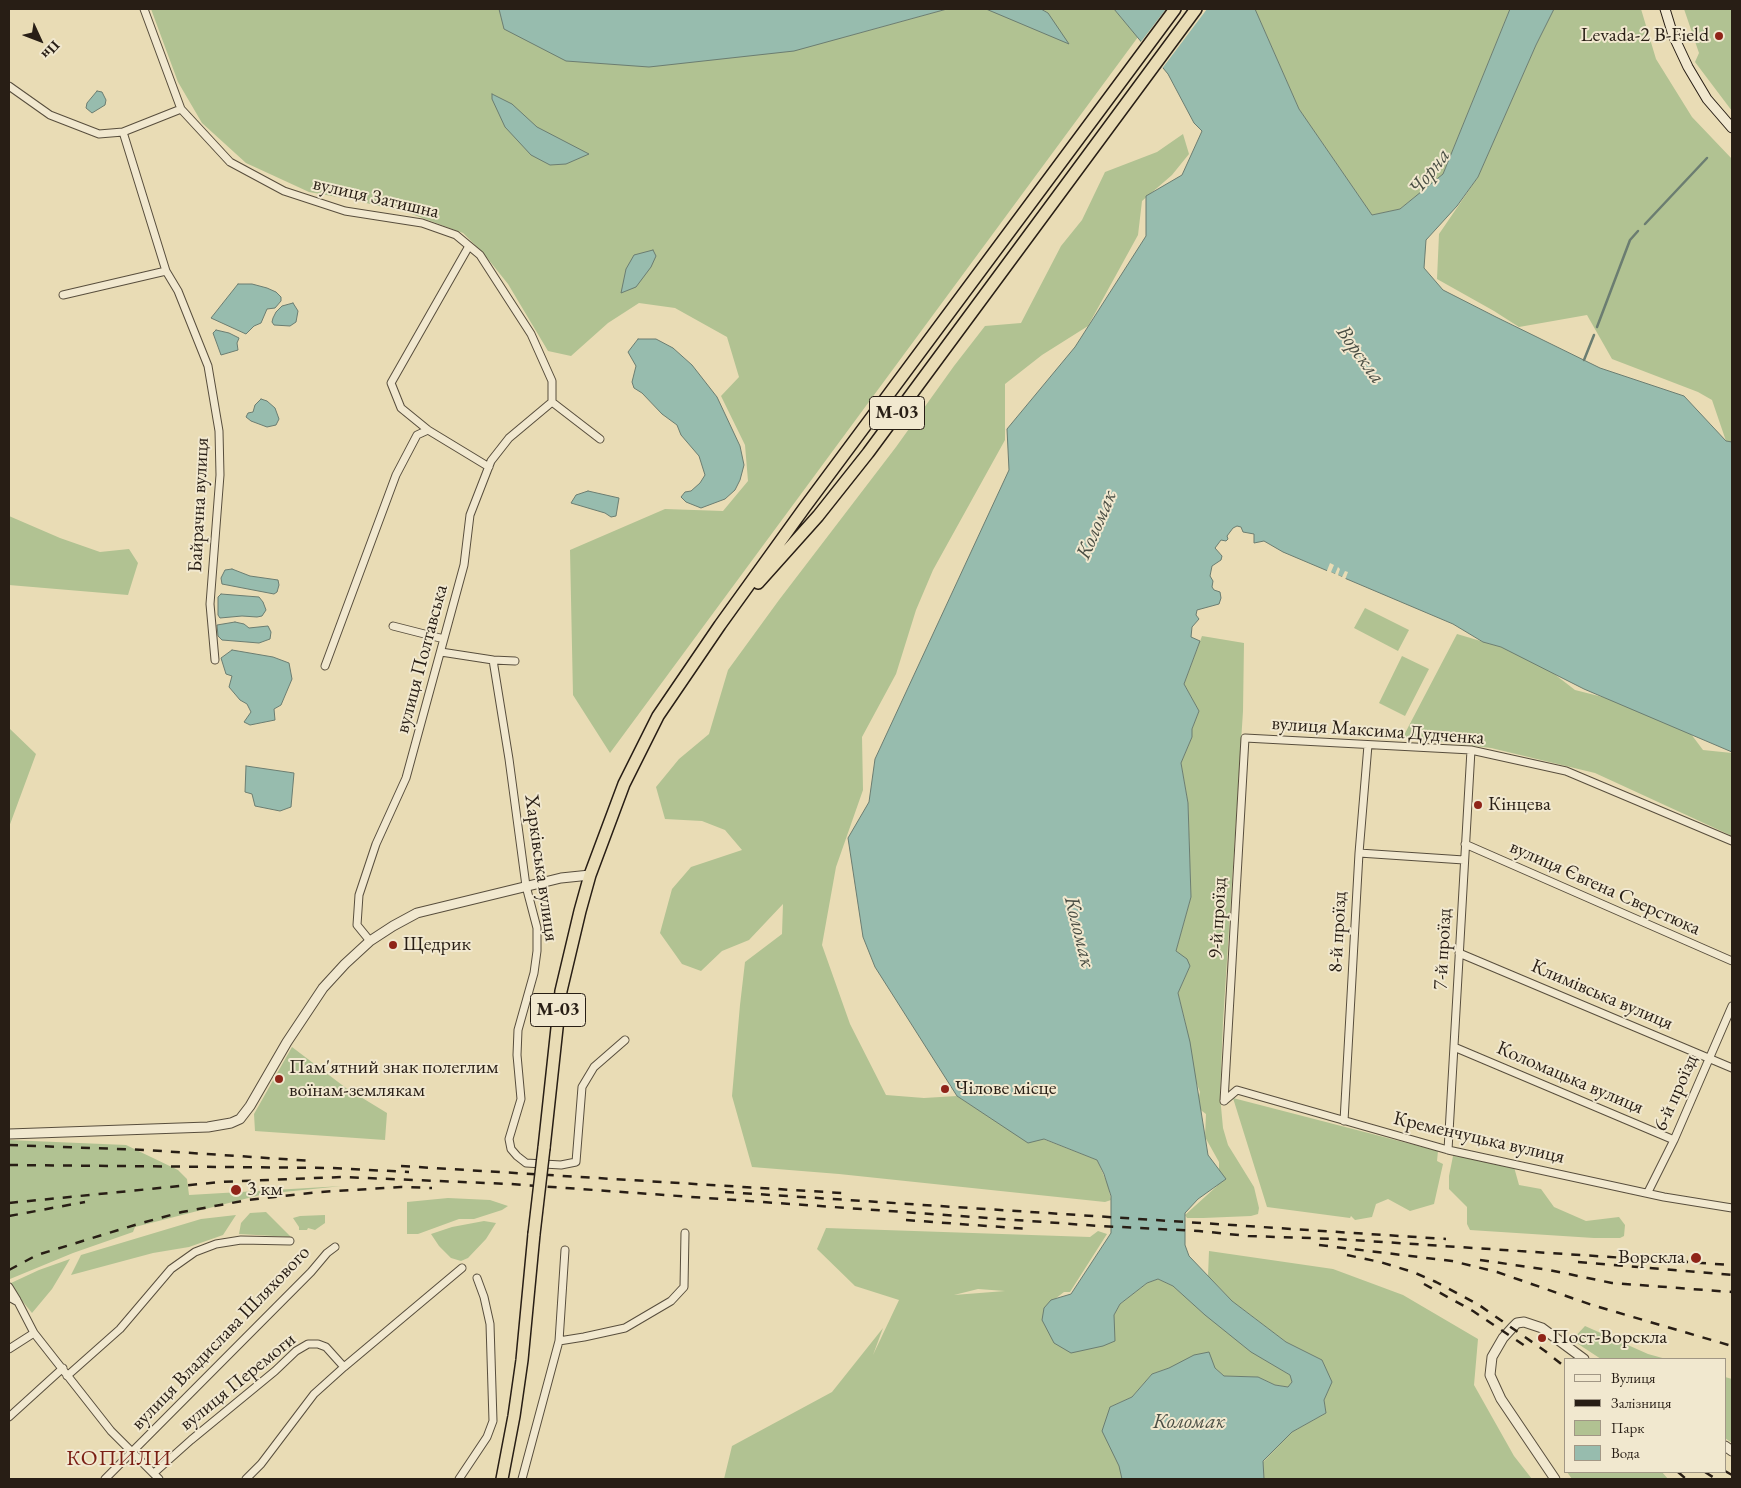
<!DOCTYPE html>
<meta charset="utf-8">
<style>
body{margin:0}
#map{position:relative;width:1741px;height:1488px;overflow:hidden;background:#e9dcb5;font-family:"EB Garamond",serif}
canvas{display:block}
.frame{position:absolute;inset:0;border:10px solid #281e15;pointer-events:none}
.legend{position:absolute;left:1564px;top:1358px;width:162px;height:115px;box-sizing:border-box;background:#f1e8cf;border:1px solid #a19785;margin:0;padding:6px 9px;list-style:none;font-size:15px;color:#281e15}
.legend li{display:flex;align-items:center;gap:10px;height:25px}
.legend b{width:25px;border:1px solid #a19785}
.north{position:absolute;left:15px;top:15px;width:50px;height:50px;-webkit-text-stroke:4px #f1e8cf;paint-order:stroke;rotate:133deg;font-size:14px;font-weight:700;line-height:20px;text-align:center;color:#281e15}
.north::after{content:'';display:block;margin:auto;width:18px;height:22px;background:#281e15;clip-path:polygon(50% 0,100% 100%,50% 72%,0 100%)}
</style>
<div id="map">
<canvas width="1741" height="1488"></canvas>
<div class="frame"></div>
<ul class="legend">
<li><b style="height:6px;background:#f1e8cf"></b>Вулиця</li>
<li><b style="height:6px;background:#281e15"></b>Залізниця</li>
<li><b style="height:14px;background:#b1c292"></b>Парк</li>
<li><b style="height:14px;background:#97bcae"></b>Вода</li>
</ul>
<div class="north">Пн</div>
</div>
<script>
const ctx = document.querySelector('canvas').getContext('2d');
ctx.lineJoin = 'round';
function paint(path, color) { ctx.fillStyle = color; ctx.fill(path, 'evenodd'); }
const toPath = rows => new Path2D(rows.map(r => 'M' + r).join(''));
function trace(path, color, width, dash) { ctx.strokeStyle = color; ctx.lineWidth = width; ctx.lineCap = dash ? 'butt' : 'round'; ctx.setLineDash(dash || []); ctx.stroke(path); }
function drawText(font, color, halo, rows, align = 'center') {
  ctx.font = font + ' "EB Garamond",serif'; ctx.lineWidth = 4; ctx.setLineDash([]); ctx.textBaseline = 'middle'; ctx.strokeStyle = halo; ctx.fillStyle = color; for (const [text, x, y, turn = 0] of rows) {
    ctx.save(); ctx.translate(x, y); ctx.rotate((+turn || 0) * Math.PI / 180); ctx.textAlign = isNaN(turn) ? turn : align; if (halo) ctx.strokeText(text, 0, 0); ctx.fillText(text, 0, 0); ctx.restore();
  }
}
const green = toPath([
 [151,9,499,9,504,26,841,38,947,9,997,9,1048,13,1042,9,1114,9,1138,37,610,753,573,695,570,550,665,509,723,511,748,481,745,445,721,396,739,377,727,337,675,308,639,303,608,323,571,356,548,351,508,284,484,254,463,233,409,213,349,199,309,192,246,163,202,123,178,82],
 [1255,9,1510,9,1443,174,1400,209,1372,215,1299,109],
 [1554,9,1641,9,1656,59,1692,117,1732,159,1732,442,1726,441,1712,400,1698,392,1612,359,1587,315,1519,327,1494,311,1437,279,1439,234,1478,177,1536,45],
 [1684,9,1732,9,1732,111,1695,62,1699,53],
 [1183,134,1189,154,1172,175,1142,201,1138,235,1088,326,1042,355,1005,384,1005,440,933,570,916,610,896,674,862,737,863,790,836,867,822,945,850,1024,886,1095,924,1098,957,1096,1028,1142,1043,1139,1097,1160,1108,1185,1111,1200,1105,1202,839,1174,752,1167,732,1096,740,1005,745,962,782,934,783,904,749,940,722,951,701,971,682,964,660,933,672,889,691,867,742,850,725,830,702,821,665,819,656,787,679,759,709,734,728,670,779,600,896,447,954,366,985,326,1021,323,1061,246,1082,220,1105,172,1157,152],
 [9,516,60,538,100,552,129,549,138,563,128,595,9,585],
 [1365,608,1409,630,1398,651,1354,628],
 [1457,634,1501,647,1540,663,1575,690,1626,703,1688,730,1703,750,1732,753,1732,836,1595,773,1491,748,1403,737],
 [1202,636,1244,643,1243,711,1223,1022,1220,1096,1223,1128,1228,1145,1254,1187,1259,1208,1258,1214,1251,1216,1203,1218,1187,1218,1185,1215,1217,1186,1219,1174,1219,1162,1205,1137,1206,1114,1198,1108,1198,1101,1200,1092,1190,1066,1186,1025,1178,993,1190,966,1176,951,1191,897,1188,803,1181,763,1192,737,1192,729,1199,711,1184,684],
 [1402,656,1429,669,1405,716,1379,703],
 [9,728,36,754,9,827],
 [292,1047,346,1088,387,1113,385,1140,255,1131,254,1114],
 [1233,1098,1438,1151,1437,1161,1443,1164,1434,1204,1410,1211,1388,1199,1376,1204,1372,1217,1355,1220,1351,1216,1350,1218,1267,1207],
 [9,1140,126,1145,178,1170,187,1179,189,1195,342,1186,264,1194,135,1227,133,1232,73,1253,10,1279,9,1277],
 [1453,1156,1473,1158,1514,1167,1519,1185,1541,1189,1554,1207,1586,1221,1619,1217,1625,1225,1624,1236,1620,1238,1594,1238,1470,1230,1467,1224,1467,1207,1449,1189,1449,1176],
 [448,1198,490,1200,508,1206,502,1210,474,1219,459,1219,418,1234,407,1234,407,1202],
 [266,1212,291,1237,239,1234,241,1223,250,1213],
 [236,1215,223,1235,189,1247,153,1253,71,1275,81,1255,201,1219],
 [325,1215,325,1223,315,1230,308,1228,307,1230,299,1230,299,1227,293,1218,300,1216],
 [484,1221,496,1223,486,1239,468,1258,461,1261,451,1258,439,1246,431,1234,452,1227],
 [826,1228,1090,1237,1098,1231,1107,1234,1070,1292,1064,1292,1046,1306,1114,1315,1120,1304,1147,1283,1158,1279,1173,1286,1249,1350,1290,1375,1292,1382,1289,1387,1275,1385,1258,1377,1224,1376,1215,1368,1169,1368,1152,1374,1132,1397,1110,1407,1126,1479,724,1479,732,1446,832,1392,883,1328,873,1355,899,1300,855,1286,817,1249],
 [978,1289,1005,1291,954,1295],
 [1209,1251,1333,1269,1403,1295,1478,1339,1474,1385,1514,1456,1532,1479,1264,1479,1263,1462,1292,1432,1326,1413,1324,1400,1331,1382,1322,1360,1286,1342,1232,1301,1208,1276],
 [70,1259,52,1289,32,1313,19,1297,11,1283,39,1270],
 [1585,1326,1648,1354,1666,1359,1601,1359,1572,1340],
 [1725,1377,1732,1379,1732,1443,1725,1438],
 [1567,1472,1662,1472,1668,1479,1572,1479]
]);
const water = toPath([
 [499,9,947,9,794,51,649,67,566,61,504,29,499,9],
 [986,9,1041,9,1048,13,1069,44,986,9],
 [1114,9,1255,9,1299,109,1372,215,1400,209,1443,174,1510,9,1554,9,1536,45,1478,177,1457,206,1426,240,1424,268,1443,290,1496,317,1600,368,1684,396,1726,441,1732,442,1732,752,1584,689,1501,647,1483,642,1453,624,1283,552,1264,541,1254,543,1254,534,1243,532,1241,527,1237,526,1233,528,1227,536,1228,539,1226,541,1221,540,1215,548,1222,556,1221,560,1212,566,1210,576,1213,581,1212,587,1214,590,1220,592,1221,598,1219,604,1197,610,1196,615,1199,619,1192,627,1191,637,1200,641,1184,684,1199,711,1192,729,1192,737,1181,763,1188,803,1191,897,1176,951,1187,959,1190,966,1178,993,1190,1042,1208,1155,1226,1179,1198,1199,1185,1213,1185,1245,1189,1256,1232,1301,1286,1342,1322,1360,1332,1382,1324,1400,1326,1413,1292,1432,1263,1461,1264,1479,1122,1479,1119,1466,1102,1431,1110,1407,1132,1397,1152,1374,1169,1368,1194,1355,1209,1352,1215,1368,1224,1376,1258,1377,1275,1385,1288,1387,1292,1382,1290,1375,1251,1352,1205,1315,1173,1286,1158,1279,1147,1283,1120,1304,1114,1315,1115,1341,1103,1346,1071,1353,1054,1343,1042,1320,1044,1308,1051,1300,1071,1294,1111,1233,1111,1196,1104,1174,1097,1160,1044,1139,1028,1143,957,1096,875,967,863,937,848,838,869,802,875,759,1009,470,1007,429,1075,347,1146,236,1146,196,1182,175,1202,131,1194,123,1168,74,1114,9],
 [97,91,102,92,106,100,105,105,92,113,86,108,87,103,97,91],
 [492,94,512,104,537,127,589,154,566,164,550,165,531,155,505,127,492,99,492,94],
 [653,250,656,256,651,267,636,287,621,293,626,269,634,255,653,250],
 [238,284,252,284,267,288,276,292,281,297,281,301,275,308,267,309,261,323,254,326,246,334,211,318,238,284],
 [293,303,298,311,296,322,290,326,274,325,272,322,273,318,276,312,282,306,293,303],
 [216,330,229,333,239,338,237,343,238,350,221,355,213,333,216,330],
 [638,339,656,339,673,348,692,365,717,397,740,446,744,465,740,480,735,490,725,499,701,508,686,502,681,497,685,492,691,491,700,483,705,475,699,456,681,435,677,425,662,414,642,393,634,388,632,382,636,366,628,352,638,339],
 [261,399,267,401,275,408,279,419,276,425,267,427,251,421,246,417,248,413,253,412,255,405,261,399],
 [588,491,619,498,616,516,611,517,605,513,571,503,576,495,588,491],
 [232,569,250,576,278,580,279,585,277,592,274,594,222,584,221,578,225,570,232,569],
 [221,594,259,597,263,602,266,610,262,616,257,617,242,616,220,618,218,615,218,597,221,594],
 [235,622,244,624,249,628,268,626,271,632,270,639,259,643,222,640,218,636,217,625,235,622],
 [232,650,273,657,289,663,292,679,281,705,274,709,275,720,250,725,244,722,251,712,247,704,240,700,229,687,232,676,226,674,221,658,232,650],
 [246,766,294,773,291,807,280,811,255,806,252,794,245,792,246,766]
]);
const pier = toPath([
 [1166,9,1207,9,1161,70,1140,43],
 [1330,563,1334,565,1331,572,1335,574,1338,567,1340,569,1338,575,1342,577,1345,571,1348,572,1345,580,1326,573]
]);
const stream = toPath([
 [1645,224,1707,158],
 [1597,327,1630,240,1638,231],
 [1584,360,1594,335]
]);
const minor = toPath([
 [144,9,181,109,230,162,284,191,345,211,422,223,456,235,480,255,531,334,552,381,552,402],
 [9,86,50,115,99,134,123,132,181,109],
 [469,246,391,383,401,408,428,430,489,467],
 [166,271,178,291,208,366,219,431,220,475,210,604,215,660],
 [63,295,166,271,123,132],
 [552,402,600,439],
 [393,626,444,639],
 [441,652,493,660,509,759,526,886,537,928,537,951,534,973,518,1030,517,1055,521,1099,509,1139,511,1149,517,1156,526,1163,561,1165,576,1162,582,1087,594,1067,625,1040],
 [493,660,515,661],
 [325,666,396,475,417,435,428,430],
 [1465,844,1732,961],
 [1359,853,1464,860],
 [370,941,357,925,359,895,376,844,406,778,464,565,470,515,491,461,509,438,552,402],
 [1459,953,1732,1068],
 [1454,1047,1674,1140],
 [1224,1101,1245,738,1471,750,1566,771,1732,841],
 [1224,1101,1237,1090,1448,1150,1664,1197,1732,1208],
 [1344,1121,1359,853,1368,745],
 [1448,1150,1471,750],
 [1648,1192,1674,1140,1732,1006],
 [9,1287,17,1300],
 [9,1297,18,1302,34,1333,111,1431,159,1479],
 [559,1341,584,1337,625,1328,671,1301,684,1287,685,1233],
 [9,1349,34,1333],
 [67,1376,120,1329,171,1269,195,1252,216,1244,241,1240,290,1241],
 [9,1417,63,1368],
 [154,1473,191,1440,275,1371,296,1351,308,1344,318,1344,326,1347,344,1367],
 [105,1479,311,1272,327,1253,335,1247],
 [246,1479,261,1464,314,1394,344,1367,462,1268],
 [459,1479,487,1437,493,1421,490,1324,484,1297,477,1278],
 [522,1479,559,1341,565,1250]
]);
const tertiary = toPath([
 [9,1134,208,1127,231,1123,240,1119,250,1106,287,1042,323,988,345,964,370,941,393,926,417,913,561,878,590,875],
 [1725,1446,1732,1451],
 [1555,1479,1501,1399,1490,1375,1492,1357,1503,1338,1512,1328,1517,1323,1524,1322,1542,1328,1584,1359]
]);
const secondary = toPath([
 [1665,9,1673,35,1688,67,1707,99,1732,128]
]);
const trunk = toPath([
 [758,583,818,516,868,453,1196,9],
 [544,1148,561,991,580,911,590,875,624,784,658,716,720,625,805,507,1175,9],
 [502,1479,514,1416,522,1360,534,1234]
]);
const rail = toPath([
 [9,1145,146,1150,313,1161],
 [9,1165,332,1168,409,1172],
 [401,1166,842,1193],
 [725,1192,1446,1239],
 [9,1203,220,1182,341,1177,415,1180,510,1184,1100,1226,1199,1231,1248,1236,1337,1239,1732,1265],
 [9,1216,85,1202],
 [906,1220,1028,1229],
 [1319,1245,1452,1261,1497,1272,1592,1305,1732,1346],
 [1347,1255,1380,1262,1413,1272,1436,1282,1479,1305,1545,1351,1565,1367],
 [1480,1260,1549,1270,1612,1283,1732,1292],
 [1578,1262,1732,1275],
 [9,1270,37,1255,138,1224,182,1212,248,1200,320,1192,401,1187,432,1188],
 [1424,1284,1473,1311,1528,1348],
 [1725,1471,1732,1475],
 [1678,1472,1686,1479],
 [1705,1472,1716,1479]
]);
const trunkBridge = toPath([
 [534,1234,544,1148]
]);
const markers = [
 [1719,36,5,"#8f2418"],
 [1478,805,5,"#8f2418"],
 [393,945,5,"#8f2418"],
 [279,1079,5,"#8f2418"],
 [945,1089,5,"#8f2418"],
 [236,1190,6,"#8f2418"],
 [1696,1258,6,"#8f2418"],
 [1542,1338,5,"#8f2418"]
];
const shields = [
 [897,413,55],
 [558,1010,55]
];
const shieldNames = [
 ["М-03",897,413],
 ["М-03",558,1010]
];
const poiNames = [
 ["Levada-2 B-Field",1709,36,"right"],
 ["Кінцева",1488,805],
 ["Щедрик",403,945],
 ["Пам'ятний знак полеглим",289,1068],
 ["воїнам-землякам",289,1091],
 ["Чілове місце",955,1089],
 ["3 км",247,1190],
 ["Ворскла",1685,1258,"right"],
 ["Пост-Ворскла",1552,1338]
];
const streetNames = [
 ["вулиця Затишна",376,198,13],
 ["Байрачна вулиця",199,505,-87],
 ["вулиця Полтавська",422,659,-75],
 ["вулиця Максима Дудченка",1378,731,4],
 ["Харківська вулиця",541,868,82],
 ["вулиця Євгена Сверстюка",1605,888,24],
 ["9-й проїзд",1218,918,-87],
 ["8-й проїзд",1338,932,-87],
 ["7-й проїзд",1443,949,-87],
 ["Климівська вулиця",1602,995,23],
 ["Коломацька вулиця",1570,1078,23],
 ["6-й проїзд",1676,1093,-66],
 ["Кременчуцька вулиця",1479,1138,13],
 ["вулиця Владислава Шляхового",221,1338,-46],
 ["вулиця Перемоги",238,1382,-39]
];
const waterNames = [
 ["Чорна",1430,172,-52],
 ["Ворскла",1360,355,54],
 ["Коломак",1097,525,-67],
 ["Коломак",1079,932,76],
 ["Коломак",1189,1422]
];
const quarterNames = [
 ["КОПИЛИ",119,1459]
];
paint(green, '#b1c292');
paint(water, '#97bcae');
trace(water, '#6b7d71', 1);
paint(pier, '#e9dcb5');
trace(stream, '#6b7d71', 2.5);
trace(minor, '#584e3d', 9);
trace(tertiary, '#584e3d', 11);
trace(secondary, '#281e15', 11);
trace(trunk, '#281e15', 14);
trace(minor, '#f1e8cf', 7);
trace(tertiary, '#f1e8cf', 9);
trace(secondary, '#f1e8cf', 9);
trace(trunk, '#e9dcb5', 11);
trace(rail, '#281e15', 2.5, [9, 9]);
trace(trunkBridge, '#281e15', 14, []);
trace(trunkBridge, '#e9dcb5', 11);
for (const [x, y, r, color] of markers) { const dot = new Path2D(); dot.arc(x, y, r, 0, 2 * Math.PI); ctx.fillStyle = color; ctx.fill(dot); trace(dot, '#f1e8cf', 2); }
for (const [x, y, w] of shields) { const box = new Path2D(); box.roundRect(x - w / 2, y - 16.5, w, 33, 4); ctx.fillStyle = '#f1e8cf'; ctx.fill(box); trace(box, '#281e15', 1); }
drawText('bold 19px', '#281e15', null, shieldNames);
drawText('20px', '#281e15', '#f1e8cf', poiNames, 'left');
drawText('20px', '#281e15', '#f1e8cf', streetNames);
drawText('italic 21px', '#494d43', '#f1e8cf', waterNames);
ctx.letterSpacing = '1px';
drawText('22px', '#7a1f14', '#f1e8cf', quarterNames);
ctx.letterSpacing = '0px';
</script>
